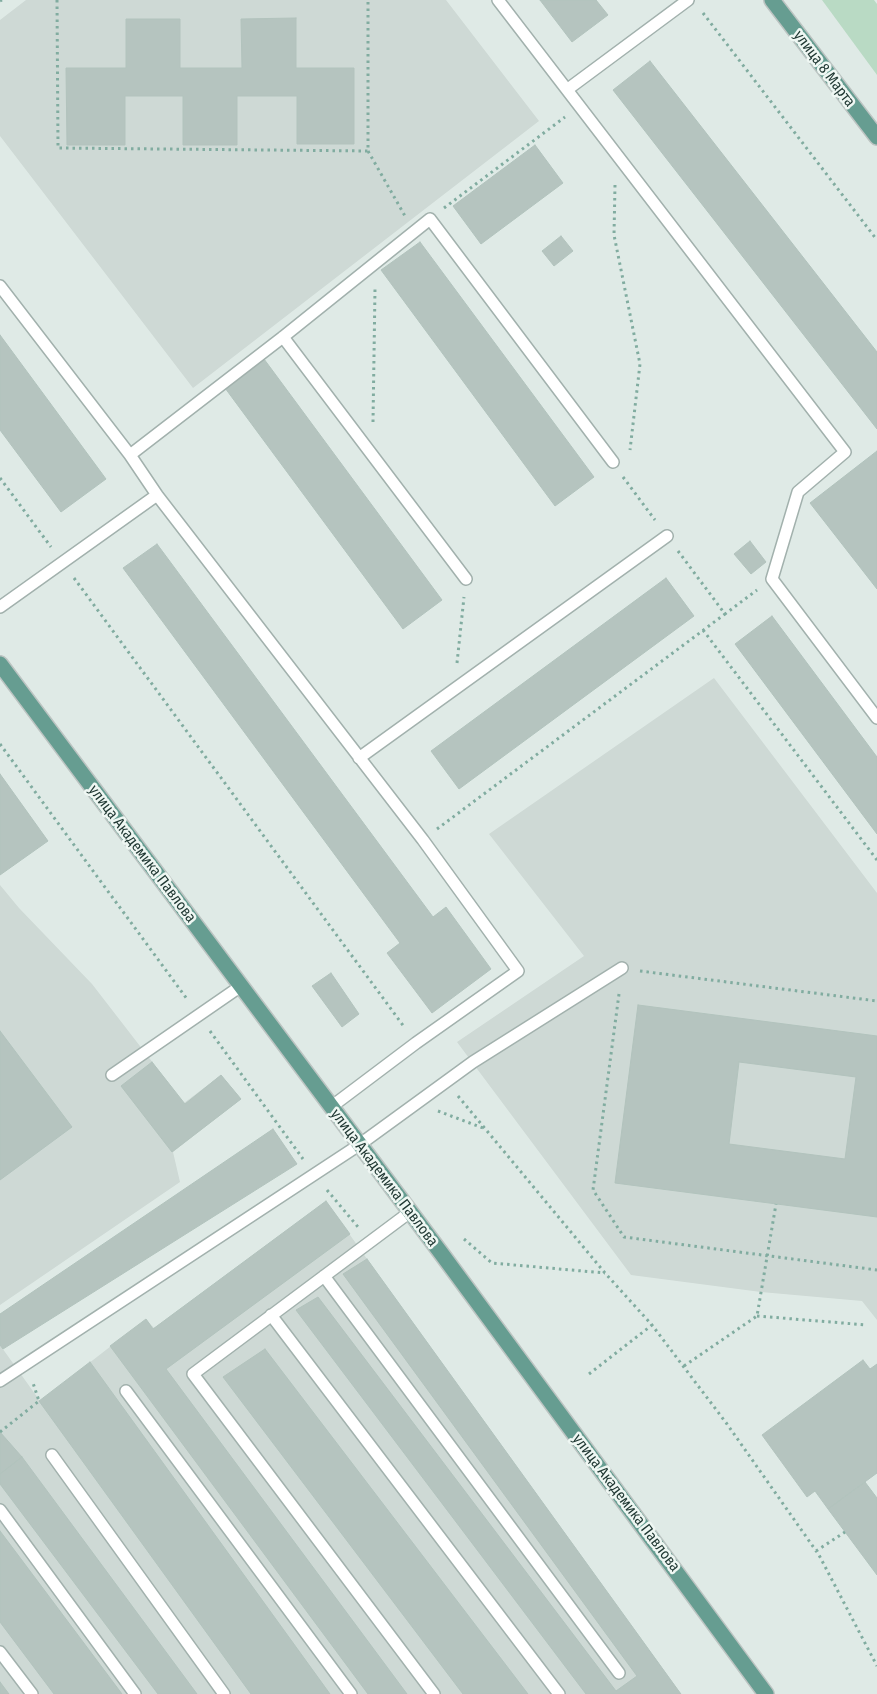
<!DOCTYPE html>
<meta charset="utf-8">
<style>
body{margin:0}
canvas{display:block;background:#dfeae6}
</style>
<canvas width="877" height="1694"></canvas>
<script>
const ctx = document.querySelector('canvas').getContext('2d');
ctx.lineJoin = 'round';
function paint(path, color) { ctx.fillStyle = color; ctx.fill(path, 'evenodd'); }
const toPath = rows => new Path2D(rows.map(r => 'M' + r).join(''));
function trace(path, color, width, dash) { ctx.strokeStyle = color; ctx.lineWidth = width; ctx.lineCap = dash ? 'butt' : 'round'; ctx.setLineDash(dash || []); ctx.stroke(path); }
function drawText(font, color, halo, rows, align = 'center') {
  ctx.font = font + ' "Fira Sans Condensed",sans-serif'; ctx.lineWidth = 5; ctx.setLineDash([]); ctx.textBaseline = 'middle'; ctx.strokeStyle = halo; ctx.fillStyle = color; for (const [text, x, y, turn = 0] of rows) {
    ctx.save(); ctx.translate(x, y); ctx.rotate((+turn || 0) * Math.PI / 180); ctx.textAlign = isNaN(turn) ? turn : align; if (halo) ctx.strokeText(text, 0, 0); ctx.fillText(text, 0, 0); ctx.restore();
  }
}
const built = toPath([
 [26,0,446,0,539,121,193,388,0,136,0,20],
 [714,678,877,893,877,1320,862,1301,761,1292,631,1275,457,1042,584,956,489,834],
 [0,885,19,908,92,984,184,1103,221,1075,241,1099,173,1152,180,1182,0,1305],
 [326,1201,367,1259,681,1694,0,1694,0,1345,40,1401,146,1319,154,1328]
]);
const green = toPath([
 [822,0,874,0,877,4,877,75]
]);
const building = toPath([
 [540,0,596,0,608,15,572,42,540,0],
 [296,18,296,68,354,68,354,144,297,144,297,96,237,96,237,145,183,145,183,96,125,96,125,145,67,145,66,68,126,68,126,19,180,19,180,68,242,68,241,19,296,18],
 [650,61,877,352,877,429,613,90,650,61],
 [535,145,563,183,481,244,453,206,535,145],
 [561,236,573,251,554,266,542,251,561,236],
 [420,242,594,477,555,506,381,270,420,242],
 [0,335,106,479,61,512,0,430,0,335],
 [264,359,442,600,403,629,225,388,264,359],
 [877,451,877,589,810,503,877,451],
 [750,541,766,562,751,574,734,554,750,541],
 [157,544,433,917,446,907,491,969,432,1013,387,953,400,943,123,568,157,544],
 [666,578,694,616,459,789,431,751,666,578],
 [772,616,877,757,877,834,735,644,772,616],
 [0,774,48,841,0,875,0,774],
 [331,973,359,1014,342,1027,312,986,331,973],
 [638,1005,877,1036,877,1217,615,1183,638,1005],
 [739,1062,856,1077,845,1159,729,1144,739,1062],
 [0,1031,72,1127,0,1180,0,1031],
 [152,1062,185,1104,221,1075,241,1099,172,1152,121,1086,152,1062],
 [273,1129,297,1164,3,1349,0,1345,0,1314,273,1129],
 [326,1201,350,1234,166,1369,407,1694,368,1694,110,1346,146,1319,153,1329,326,1201],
 [367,1259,678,1690,681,1694,586,1694,296,1310,318,1297,616,1691,637,1676,343,1274,367,1259],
 [265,1349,528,1694,463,1694,223,1377,265,1349],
 [863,1360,870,1369,877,1364,877,1473,828,1509,815,1491,807,1497,762,1435,863,1360],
 [90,1362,330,1694,251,1694,39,1401,90,1362],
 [0,1432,22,1457,0,1474,0,1432],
 [22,1457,197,1694,158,1694,0,1484,0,1474,22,1457],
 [865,1482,877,1498,877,1575,828,1509,865,1482],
 [0,1531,122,1694,54,1694,0,1622,0,1531],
 [0,1682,9,1694,0,1694,0,1682]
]);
const path = toPath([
 [57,0,58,148,368,151,368,0],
 [0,1,2,0],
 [703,13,877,240],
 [368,151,405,216],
 [615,185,614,235,640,364,630,450],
 [444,208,565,117],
 [373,422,375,289],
 [623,477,655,520],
 [0,478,51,547],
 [678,551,725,614,757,590],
 [74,578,405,1028],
 [703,630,877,860],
 [457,663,464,597],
 [0,744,187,999],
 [437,829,725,614],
 [640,971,877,1001],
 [619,994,593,1190,624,1237,877,1270],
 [210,1031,303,1159],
 [458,1096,605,1273,652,1325,727,1424,819,1555,877,1666],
 [438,1111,483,1128],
 [327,1190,358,1227],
 [464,1239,492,1263,605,1273],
 [757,1316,867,1325],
 [684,1366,757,1316,776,1204],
 [589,1374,652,1325],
 [0,1432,39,1401,33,1383],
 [816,1551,845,1532]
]);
const lane = toPath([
 [498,0,845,452,798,492,772,579,877,718],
 [568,89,688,0],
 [0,286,130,455,157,495,423,840,518,971,416,1043,331,1107],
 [283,337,466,579],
 [130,455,283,337,430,219,613,462],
 [0,607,157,495],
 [359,758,667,536],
 [112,1075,241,986],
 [410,1212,193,1374,434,1694],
 [324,1276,619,1673],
 [271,1315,559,1694],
 [0,1381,359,1145,473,1062,622,968],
 [126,1391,351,1694],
 [52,1455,224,1694],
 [0,1510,135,1694],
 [0,1652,32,1694]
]);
const primary = toPath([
 [772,0,877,137],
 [0,664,441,1253,766,1694]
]);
const streetNames = [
 ["улица 8 Марта",824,69,53],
 ["улица Академика Павлова",142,854,53],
 ["улица Академика Павлова",384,1178,53],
 ["улица Академика Павлова",626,1503,53]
];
paint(built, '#ced9d5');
paint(green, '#b9dac4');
paint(building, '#b5c4bf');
trace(building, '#b2c3bd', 1);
trace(lane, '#a2b1ad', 14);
trace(primary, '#bcc4c2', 18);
trace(path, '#81aca0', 3, [2.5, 4]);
trace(lane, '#fff', 11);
trace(primary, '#669d91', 15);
drawText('15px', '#213934', '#eff7f3', streetNames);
</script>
